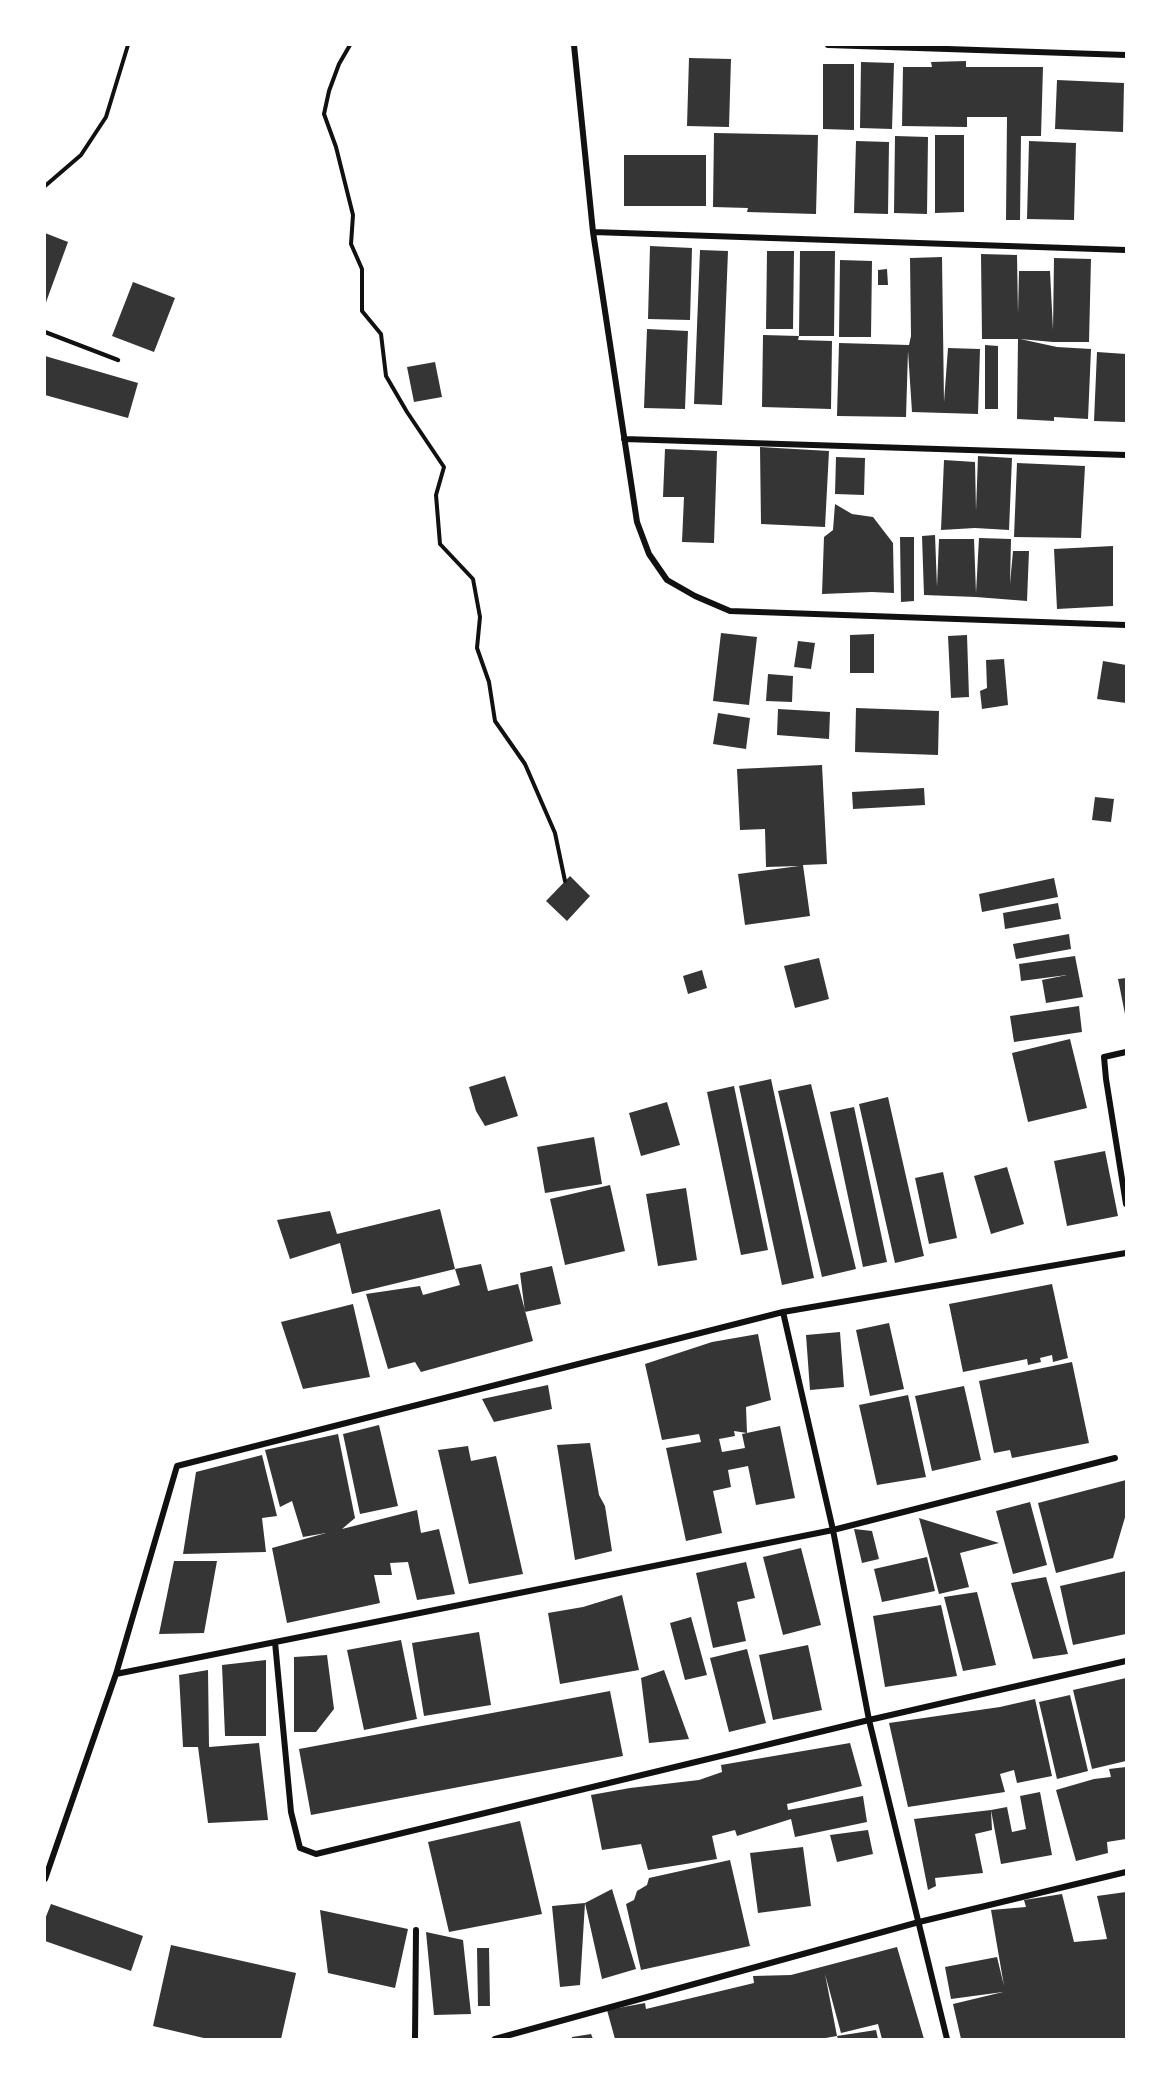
<!DOCTYPE html>
<style>
body{margin:0}
#map{position:relative;width:1171px;height:2084px;overflow:hidden;background:#fff;font-family:"Titillium Web",sans-serif}
canvas{display:block}
.frame{position:absolute;inset:0;border:46px solid #fff;pointer-events:none}
</style>
<div id="map">
<canvas width="1171" height="2084"></canvas>
<div class="frame"></div>
</div>
<script>
const ctx = document.querySelector('canvas').getContext('2d');
ctx.lineJoin = 'round';
function paint(path, color) { ctx.fillStyle = color; ctx.fill(path, 'evenodd'); }
const toPath = rows => new Path2D(rows.map(r => 'M' + r).join(''));
function trace(path, color, width, dash) { ctx.strokeStyle = color; ctx.lineWidth = width; ctx.lineCap = dash ? 'butt' : 'round'; ctx.setLineDash(dash || []); ctx.stroke(path); }
const building = toPath([
 [689,58,731,59,729,127,687,126],
 [966,61,966,67,1043,67,1041,136,1021,136,1020,220,1006,220,1007,117,967,117,967,127,902,126,903,67,932,67,931,62],
 [861,62,894,63,892,129,860,128],
 [823,64,854,64,854,130,823,129],
 [1057,80,1124,83,1123,132,1055,129],
 [714,133,818,135,816,214,747,212,748,208,713,207],
 [935,135,964,135,964,212,935,213],
 [895,136,928,137,927,214,894,213],
 [856,141,889,142,888,214,854,213],
 [1029,141,1076,143,1074,220,1027,219],
 [624,155,706,155,706,206,624,206],
 [45,233,68,242,45,305],
 [650,246,692,248,690,320,648,319],
 [700,250,728,251,722,405,694,404],
 [767,251,794,251,793,329,766,329],
 [800,251,835,251,834,336,799,336],
 [981,254,1017,255,1018,314,1019,271,1050,271,1053,330,1054,258,1091,259,1089,342,1053,342,1020,339,1057,347,1091,349,1088,419,1054,417,1054,421,1017,419,1018,339,982,339],
 [942,257,944,402,948,348,980,349,978,414,912,412,908,351,906,417,837,416,839,343,909,345,911,336,910,258],
 [840,260,872,261,871,337,839,337],
 [887,269,888,285,878,285,878,270],
 [133,282,175,298,154,352,112,336],
 [647,329,688,331,685,409,644,408],
 [763,335,799,336,798,340,832,341,831,409,762,407],
 [985,345,998,346,998,409,985,409],
 [1097,352,1126,354,1125,422,1094,421],
 [45,356,138,383,128,418,45,395],
 [435,362,442,397,414,402,407,367],
 [760,447,829,451,825,527,761,524],
 [665,449,717,451,714,543,682,542,684,497,663,497],
 [978,456,1012,458,1009,530,975,528,941,530,944,460,975,462,976,511],
 [836,457,865,458,864,495,835,494],
 [1017,463,1085,466,1081,538,1014,537],
 [835,504,852,514,873,517,893,543,894,593,872,592,822,594,824,537,833,530],
 [935,535,937,587,939,539,974,539,976,593,979,538,1011,539,1010,584,1013,551,1029,551,1027,601,976,597,924,595,922,536],
 [900,537,914,537,914,601,901,602],
 [1113,546,1113,606,1057,609,1054,549],
 [721,633,757,637,749,705,713,701],
 [874,634,874,673,850,673,850,635],
 [967,635,969,697,951,698,948,636],
 [798,641,815,643,811,669,794,667],
 [1004,659,1008,705,982,709,980,691,987,688,986,660],
 [1103,661,1126,665,1126,703,1097,699],
 [768,674,793,676,792,702,766,701],
 [856,708,939,711,938,755,855,752],
 [778,709,830,712,829,739,777,735],
 [718,713,750,718,746,749,713,744],
 [822,765,827,864,803,865,810,916,745,925,738,874,799,866,766,867,765,829,740,830,737,769],
 [924,788,925,805,853,809,852,792],
 [1095,797,1114,799,1111,822,1092,820],
 [570,876,590,896,567,921,546,901],
 [1054,878,1058,897,982,912,979,894],
 [1058,903,1061,919,1005,929,1003,913],
 [1069,934,1071,949,1016,959,1013,944],
 [1075,956,1083,997,1046,1003,1042,980,1067,975,1021,981,1019,964],
 [819,958,829,999,795,1008,784,966],
 [702,970,707,988,688,994,683,976],
 [1126,978,1126,1014,1125,1014,1118,979],
 [1079,1006,1082,1032,1014,1042,1010,1016],
 [1070,1039,1087,1108,1028,1122,1012,1053],
 [505,1076,518,1116,485,1126,476,1111,469,1087],
 [771,1079,814,1278,782,1285,739,1086],
 [811,1084,856,1269,822,1277,778,1091],
 [734,1086,768,1250,741,1255,707,1092],
 [888,1097,924,1256,895,1263,859,1104],
 [667,1102,680,1145,641,1156,629,1113],
 [854,1107,887,1262,863,1267,830,1112],
 [594,1137,602,1184,545,1193,537,1147],
 [1105,1151,1118,1216,1067,1226,1054,1161],
 [1007,1167,1024,1224,991,1234,974,1176],
 [943,1172,957,1238,929,1244,915,1178],
 [610,1185,625,1251,565,1265,550,1199],
 [686,1188,697,1260,658,1266,646,1194],
 [440,1209,455,1269,352,1294,340,1243,290,1259,277,1220,330,1211,337,1234],
 [481,1264,488,1291,518,1284,533,1341,421,1372,415,1362,388,1369,366,1294,420,1286,423,1295,460,1285,455,1269],
 [552,1266,561,1304,525,1312,520,1273],
 [1052,1284,1068,1358,1053,1362,1052,1355,1040,1358,1041,1362,1028,1365,1027,1359,963,1372,949,1304],
 [353,1304,370,1377,303,1389,281,1322],
 [889,1323,904,1389,870,1396,856,1330],
 [840,1332,844,1387,810,1390,806,1335],
 [758,1334,771,1400,746,1407,747,1433,734,1431,735,1436,719,1439,722,1452,745,1448,742,1434,780,1426,795,1498,756,1505,748,1466,728,1470,731,1487,713,1491,722,1533,686,1541,666,1448,701,1442,699,1434,662,1440,645,1364,712,1342],
 [1072,1362,1089,1443,1012,1458,1010,1450,994,1453,979,1381],
 [548,1385,552,1409,494,1422,482,1399],
 [964,1386,981,1460,932,1471,915,1396],
 [908,1395,926,1477,877,1485,859,1405],
 [379,1425,398,1506,360,1514,343,1434],
 [338,1434,355,1518,342,1529,417,1510,421,1533,439,1529,455,1594,417,1600,408,1562,390,1563,392,1575,374,1575,380,1603,287,1623,272,1548,326,1533,303,1537,292,1501,280,1507,265,1450],
 [590,1443,599,1495,605,1506,612,1551,575,1560,557,1445],
 [468,1446,471,1461,496,1456,523,1574,469,1584,438,1450],
 [262,1455,277,1516,262,1518,266,1552,183,1554,196,1472],
 [1126,1480,1126,1514,1113,1558,1056,1573,1038,1503],
 [1030,1502,1047,1565,1013,1574,996,1511],
 [919,1518,999,1543,960,1553,969,1587,939,1594],
 [854,1529,872,1531,879,1559,862,1563],
 [801,1548,821,1625,783,1635,763,1557],
 [927,1557,935,1591,882,1602,874,1569],
 [174,1561,217,1561,204,1633,159,1634],
 [746,1562,755,1598,737,1602,746,1641,713,1648,696,1573],
 [1126,1571,1126,1634,1073,1645,1060,1586],
 [1046,1577,1068,1654,1033,1659,1011,1583],
 [977,1592,996,1665,963,1671,944,1597],
 [622,1595,639,1670,560,1684,548,1613,583,1607],
 [941,1605,957,1676,885,1687,873,1616],
 [691,1617,707,1675,685,1680,670,1623],
 [479,1632,491,1705,424,1716,412,1643],
 [401,1640,417,1719,364,1730,347,1650],
 [808,1645,822,1710,773,1720,759,1655],
 [747,1649,766,1723,729,1732,710,1658],
 [327,1655,334,1709,316,1732,294,1732,294,1657],
 [266,1660,266,1736,225,1736,222,1665],
 [208,1670,209,1747,259,1743,268,1820,208,1823,198,1747,183,1747,179,1675],
 [664,1670,689,1739,649,1743,641,1678],
 [1126,1678,1126,1761,1092,1769,1073,1690],
 [610,1691,623,1756,311,1815,299,1749],
 [1070,1695,1088,1771,1057,1779,1039,1702],
 [1035,1699,1052,1776,1017,1783,1014,1770,1000,1774,1005,1792,908,1807,889,1723,1000,1707],
 [850,1743,862,1786,787,1804,788,1810,863,1796,867,1822,795,1837,791,1819,737,1836,735,1830,712,1836,717,1859,648,1870,641,1844,602,1850,591,1795,630,1788,699,1780,722,1772,721,1765],
 [1126,1767,1126,1839,1107,1842,1108,1853,1076,1861,1056,1790,1094,1779,1111,1777,1109,1769],
 [1040,1792,1052,1855,1001,1864,991,1810,1007,1807,1012,1832,1026,1829,1020,1796],
 [991,1810,992,1830,975,1834,983,1873,935,1878,936,1886,928,1890,914,1819],
 [520,1821,542,1914,449,1932,428,1842],
 [868,1830,873,1854,837,1862,830,1835],
 [803,1847,811,1906,758,1913,750,1853],
 [730,1860,750,1946,641,1970,626,1904,634,1900,637,1891,647,1885,649,1878],
 [612,1889,636,1969,602,1979,585,1903,580,1985,560,1987,552,1906,585,1903],
 [1126,1892,1126,2039,961,2039,953,2004,1003,1992,951,1999,945,1967,997,1957,1004,1986,991,1910,1026,1907,1024,1900,1062,1894,1074,1942,1107,1939,1097,1896],
 [51,1904,143,1936,131,1971,45,1941,45,1919],
 [320,1910,408,1929,395,1988,328,1973],
 [426,1932,463,1940,471,2014,434,2015],
 [171,1945,296,1973,281,2039,208,2039,153,2026],
 [897,1947,924,2039,882,2039,878,2024,841,2033,825,1974,837,2036,876,2030,878,2039,838,2039,837,2036,820,2039,615,2039,607,2010,645,2003,646,2009,754,1983,753,1976,791,1975],
 [477,1948,489,1948,490,2006,478,2006],
 [591,2034,593,2039,572,2039,572,2037]
]);
const path = toPath([
 [350,45,339,64,329,91,324,114,336,147,353,215,351,244,362,269,362,311,381,334,386,376,407,412,444,467,436,495,440,544,473,579,480,617,477,648,489,682,495,721,525,764,555,833,565,881],
 [45,186,81,155,106,117,128,45]
]);
const service = toPath([
 [45,332,118,360]
]);
const minor = toPath([
 [574,45,593,232,637,522,649,554,667,580,695,596,730,611,1126,625],
 [828,45,1126,55],
 [593,232,1126,250],
 [624,439,1126,455],
 [1126,1052,1104,1057,1106,1079,1126,1204],
 [783,1312,833,1530,869,1720,947,2039],
 [275,1642,291,1812,300,1848,316,1854,869,1720,1126,1661],
 [116,1674,833,1530,1115,1458],
 [45,1879,116,1674,177,1466,783,1312,1126,1253],
 [415,2039,416,1930],
 [495,2039,919,1922,1126,1872]
]);
paint(building, '#353535');
trace(path, '#111', 4);
trace(service, '#111', 4.5);
trace(minor, '#111', 6);
</script>
